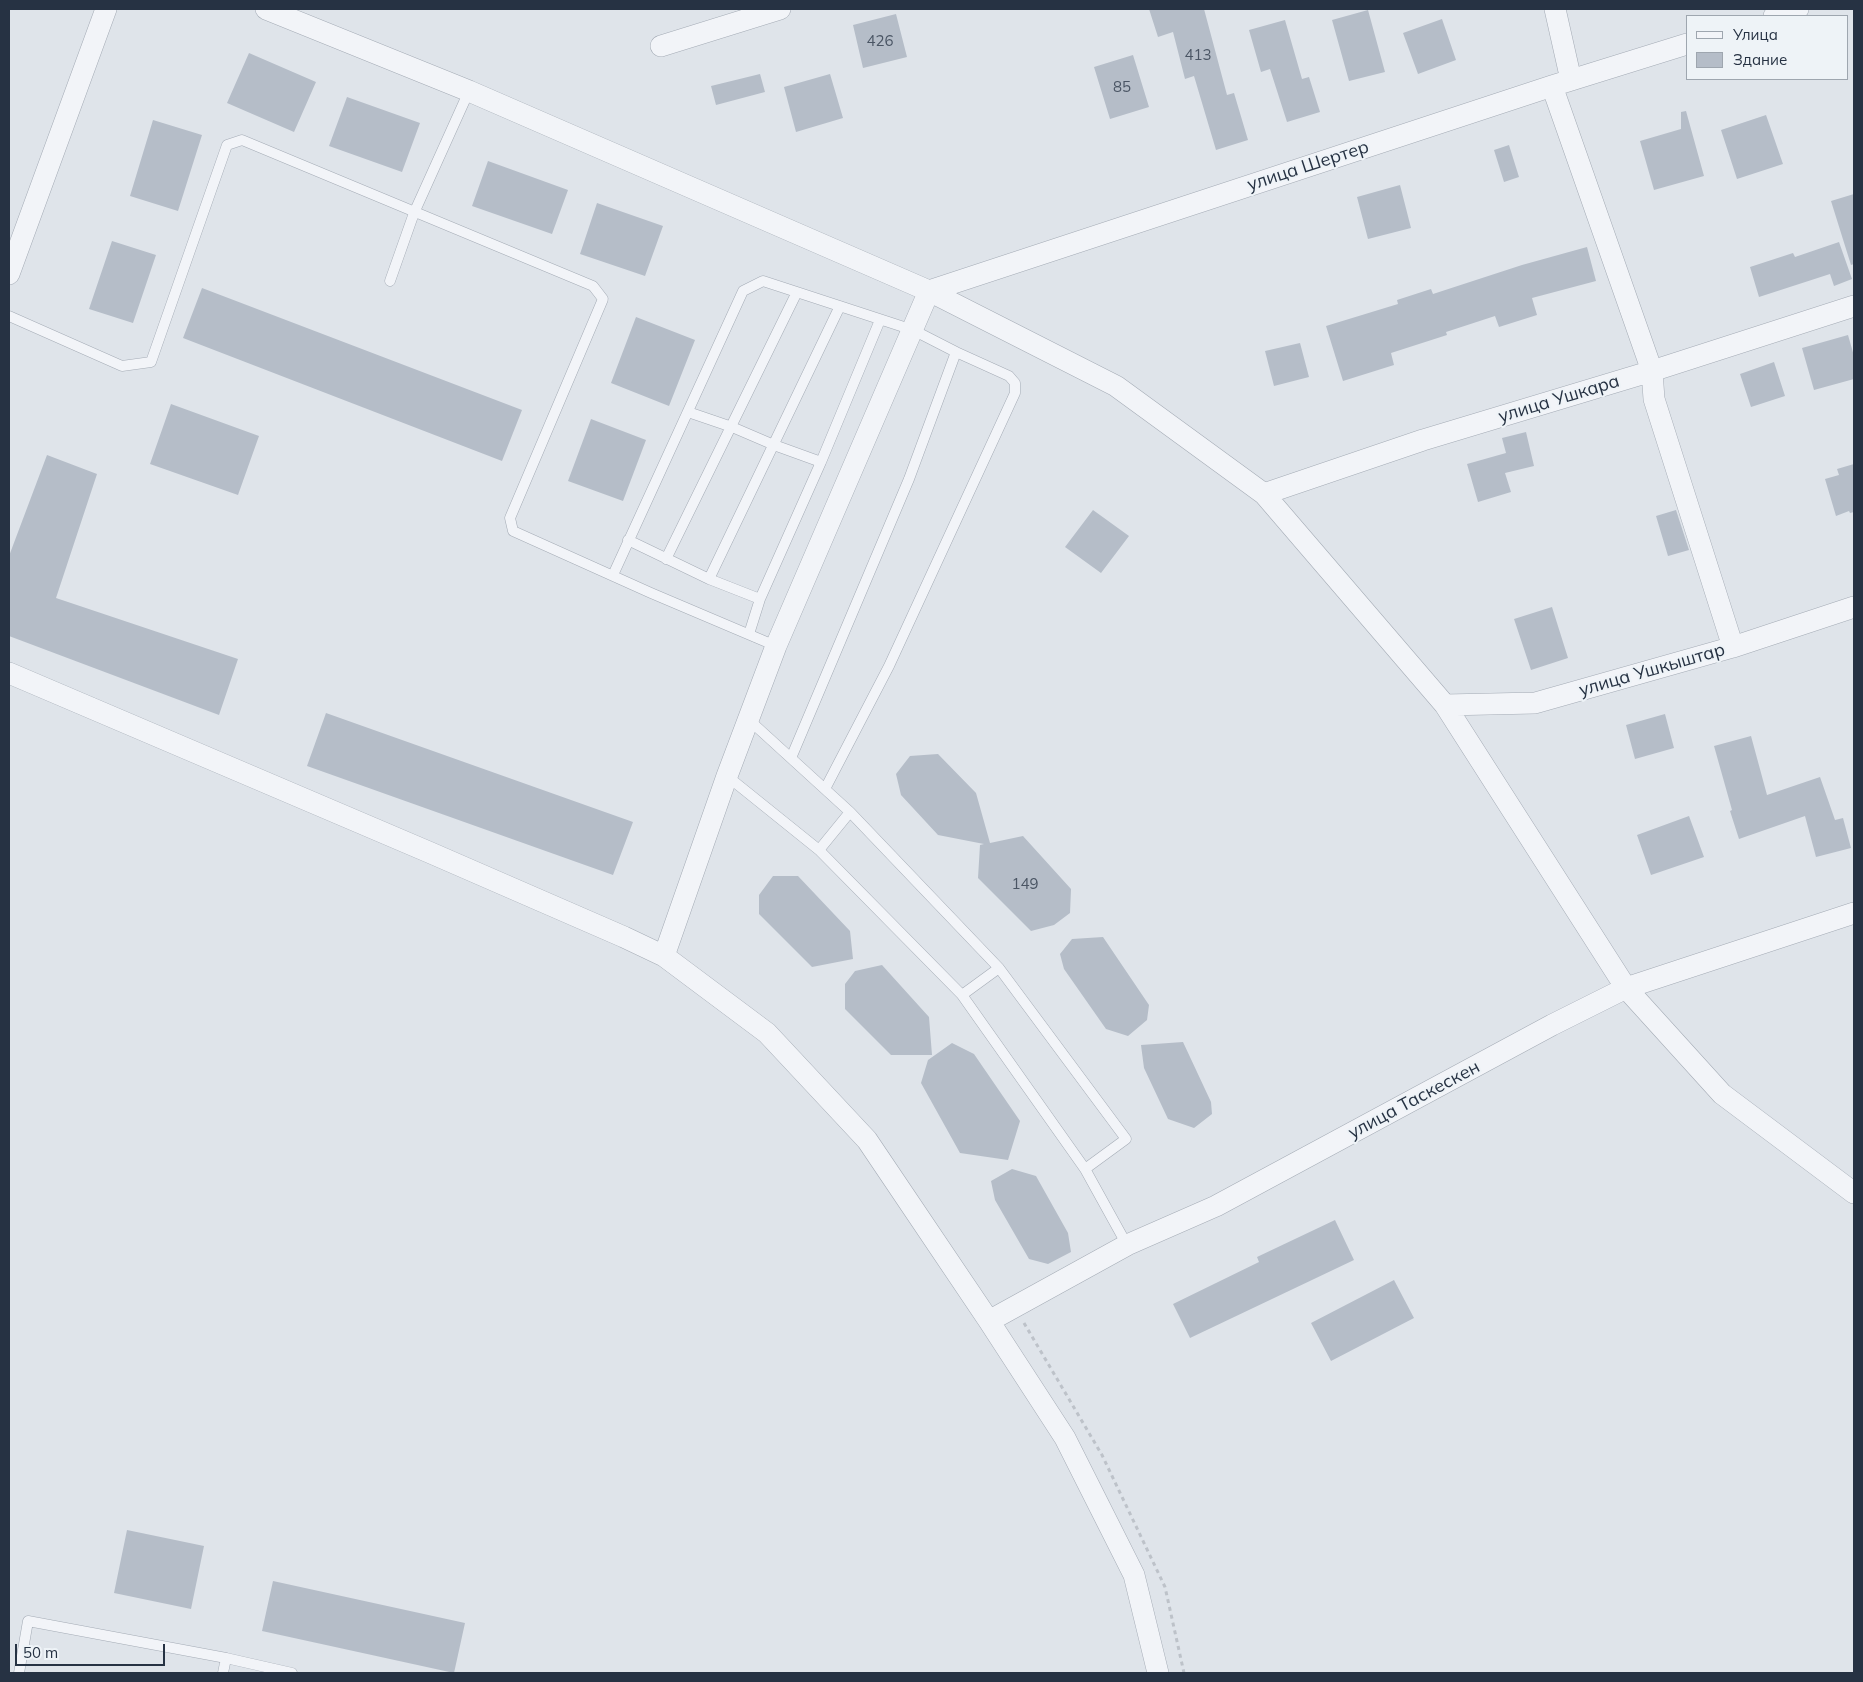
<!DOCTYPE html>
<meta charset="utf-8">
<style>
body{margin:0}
#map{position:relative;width:1863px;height:1682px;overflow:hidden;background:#dfe4ea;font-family:Mulish,sans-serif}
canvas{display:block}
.frame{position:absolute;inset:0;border:10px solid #263243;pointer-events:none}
.legend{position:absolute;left:1686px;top:15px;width:162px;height:65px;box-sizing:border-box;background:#eef3f7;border:1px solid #9ea6af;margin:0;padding:6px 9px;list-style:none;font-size:15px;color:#263243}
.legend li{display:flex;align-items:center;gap:10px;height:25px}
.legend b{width:25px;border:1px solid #9ea6af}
.scale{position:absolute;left:15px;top:1644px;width:150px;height:22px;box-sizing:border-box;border:2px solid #263243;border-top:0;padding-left:6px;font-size:15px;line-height:18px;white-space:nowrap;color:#263243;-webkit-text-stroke:4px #eef3f7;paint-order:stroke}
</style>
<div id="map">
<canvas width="1863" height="1682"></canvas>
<div class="frame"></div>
<ul class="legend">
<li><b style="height:6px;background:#f2f4f8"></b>Улица</li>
<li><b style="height:14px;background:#b5bdc8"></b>Здание</li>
</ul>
<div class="scale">50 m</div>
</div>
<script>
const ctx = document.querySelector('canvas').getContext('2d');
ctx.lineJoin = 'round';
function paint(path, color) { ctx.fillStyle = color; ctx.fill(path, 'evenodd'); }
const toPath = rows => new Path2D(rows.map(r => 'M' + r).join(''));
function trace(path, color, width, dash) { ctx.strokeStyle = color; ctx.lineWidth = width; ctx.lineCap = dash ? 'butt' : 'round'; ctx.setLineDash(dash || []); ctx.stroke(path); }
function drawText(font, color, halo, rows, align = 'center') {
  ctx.font = font + ' Mulish,sans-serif'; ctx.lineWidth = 4; ctx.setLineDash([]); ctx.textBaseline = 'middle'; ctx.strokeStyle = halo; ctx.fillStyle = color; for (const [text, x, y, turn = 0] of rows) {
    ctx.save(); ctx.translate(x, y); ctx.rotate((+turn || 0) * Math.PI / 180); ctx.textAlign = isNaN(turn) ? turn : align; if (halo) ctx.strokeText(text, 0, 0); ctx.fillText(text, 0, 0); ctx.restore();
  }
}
const building = toPath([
 [1149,9,1204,9,1227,95,1234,93,1248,140,1216,150,1194,76,1185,79,1173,32,1158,37],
 [1368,10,1385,72,1349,81,1332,20],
 [896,14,907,57,863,68,853,25],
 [1442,19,1456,60,1418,74,1403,33],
 [1285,20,1302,79,1309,77,1320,112,1287,122,1270,69,1261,72,1249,30],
 [249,53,316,82,294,132,227,103],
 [1133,55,1149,107,1110,119,1094,67],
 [760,74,765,92,716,105,711,86],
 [830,74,843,118,796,132,784,87],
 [347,97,420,123,402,172,329,146],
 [1686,111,1704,176,1654,190,1640,141,1681,129,1681,112],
 [1766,115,1783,164,1737,179,1721,130],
 [153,120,202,135,178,211,130,196],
 [1509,145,1519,177,1504,182,1494,150],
 [488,161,568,190,552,234,472,206],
 [1400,185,1411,228,1368,239,1357,197],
 [1854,194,1854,264,1851,265,1831,201],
 [597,203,663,226,645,276,580,254],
 [112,241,156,255,133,323,89,309],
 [1839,242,1852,279,1834,286,1830,274,1759,297,1750,267,1793,253,1795,257],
 [1587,247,1596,281,1532,298,1537,315,1499,327,1495,316,1446,332,1447,335,1391,353,1394,365,1343,381,1326,326,1398,304,1397,300,1431,289,1433,294,1522,265],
 [202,288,522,410,502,461,183,338],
 [636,317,695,340,669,406,611,383],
 [1848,335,1854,356,1854,379,1814,390,1802,348],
 [1300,343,1309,377,1274,386,1265,351],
 [1774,362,1785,396,1751,407,1740,374],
 [171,404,259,436,238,495,150,464],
 [591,419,646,440,623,501,568,481],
 [1526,432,1534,466,1505,473,1511,492,1478,502,1467,464,1506,453,1502,438],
 [47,455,97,474,56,598,238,659,219,715,9,636,9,556],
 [1854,464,1854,512,1850,513,1849,511,1836,516,1825,479,1839,475,1837,469],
 [1093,510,1129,536,1101,573,1065,547],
 [1676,510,1689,550,1668,556,1656,516],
 [1552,607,1568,658,1531,670,1514,619],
 [326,713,633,822,613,875,307,766],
 [1665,714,1674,748,1635,759,1626,725],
 [1751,736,1767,795,1820,777,1835,820,1843,818,1851,848,1816,857,1805,816,1739,839,1730,811,1732,810,1714,746],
 [938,754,976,793,990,843,1023,836,1071,889,1070,913,1054,925,1031,931,978,878,980,845,984,844,938,835,901,795,896,774,910,756],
 [1689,816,1704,857,1651,875,1637,835],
 [773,876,798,876,850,931,853,959,812,967,759,914,759,895],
 [1103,937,1149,1005,1147,1020,1128,1036,1106,1029,1064,969,1060,954,1072,939],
 [882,965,929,1017,932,1055,891,1055,845,1009,845,984,855,971],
 [1183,1042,1211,1102,1212,1114,1194,1128,1168,1119,1144,1068,1141,1045],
 [952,1043,974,1054,1020,1121,1008,1160,960,1153,921,1083,928,1060],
 [1012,1169,1036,1176,1068,1233,1071,1252,1048,1264,1029,1259,995,1200,991,1181],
 [1335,1220,1354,1260,1190,1338,1173,1304,1259,1262,1257,1257],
 [1394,1280,1414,1318,1331,1361,1311,1323],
 [127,1530,204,1546,191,1609,114,1593],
 [273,1581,465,1623,454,1673,262,1631]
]);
const path = toPath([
 [1024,1323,1102,1455,1165,1587,1184,1673]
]);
const service = toPath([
 [390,281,414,213,469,91],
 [9,316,122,366,151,362,227,145,242,140,593,286,603,299,510,518,513,531,651,593,776,646],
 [688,412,732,427,774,445,821,462],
 [628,540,709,579,760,599],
 [666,559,797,292],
 [613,575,743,291,763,281,913,330,956,352,909,479,791,758],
 [709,579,840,306],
 [749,634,760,599,821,462,880,320],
 [748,719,850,812,819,850,962,995,1085,1169,1126,1139,999,968,850,812],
 [727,776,819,850],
 [825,789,889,666,1015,393,1015,383,1009,376,956,352],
 [962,995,999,968],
 [1085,1169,1127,1245],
 [19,1673,28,1621,226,1658,292,1673],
 [223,1673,226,1658]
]);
const minor = toPath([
 [266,9,469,91,929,291,1116,386,1264,494,1445,705,1626,988,1722,1094,1854,1193],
 [1555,9,1571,80],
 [1774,16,1798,9],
 [661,46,780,9],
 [1552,86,1652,371,1654,399,1733,647],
 [9,274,106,9],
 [1264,494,1423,440,1652,371,1854,306],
 [9,673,431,853,624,937,664,956],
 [1445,705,1535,703,1733,647,1854,607],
 [989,1321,1127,1245,1216,1206,1552,1025,1626,988,1854,913],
 [1158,1673,1134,1575,1065,1438,989,1321,867,1140,767,1033,664,956,727,776,776,646,929,291,1552,86,1687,44]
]);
const numberNames = [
 ["426",880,41],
 ["413",1198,55],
 ["85",1122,87],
 ["149",1025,884]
];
const streetNames = [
 ["улица Шертер",1308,166,-18],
 ["улица Ушкара",1559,399,-17],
 ["улица Ушкыштар",1652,670,-16],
 ["улица Таскескен",1414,1100,-28]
];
paint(building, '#b5bdc8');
trace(service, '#a4abb5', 11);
trace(minor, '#a4abb5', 22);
trace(path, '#bdc2c9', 3, [4, 4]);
trace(service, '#f2f4f8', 10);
trace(minor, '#f2f4f8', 21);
drawText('15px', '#4a5564', null, numberNames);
drawText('18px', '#263243', '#eef3f7', streetNames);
</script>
